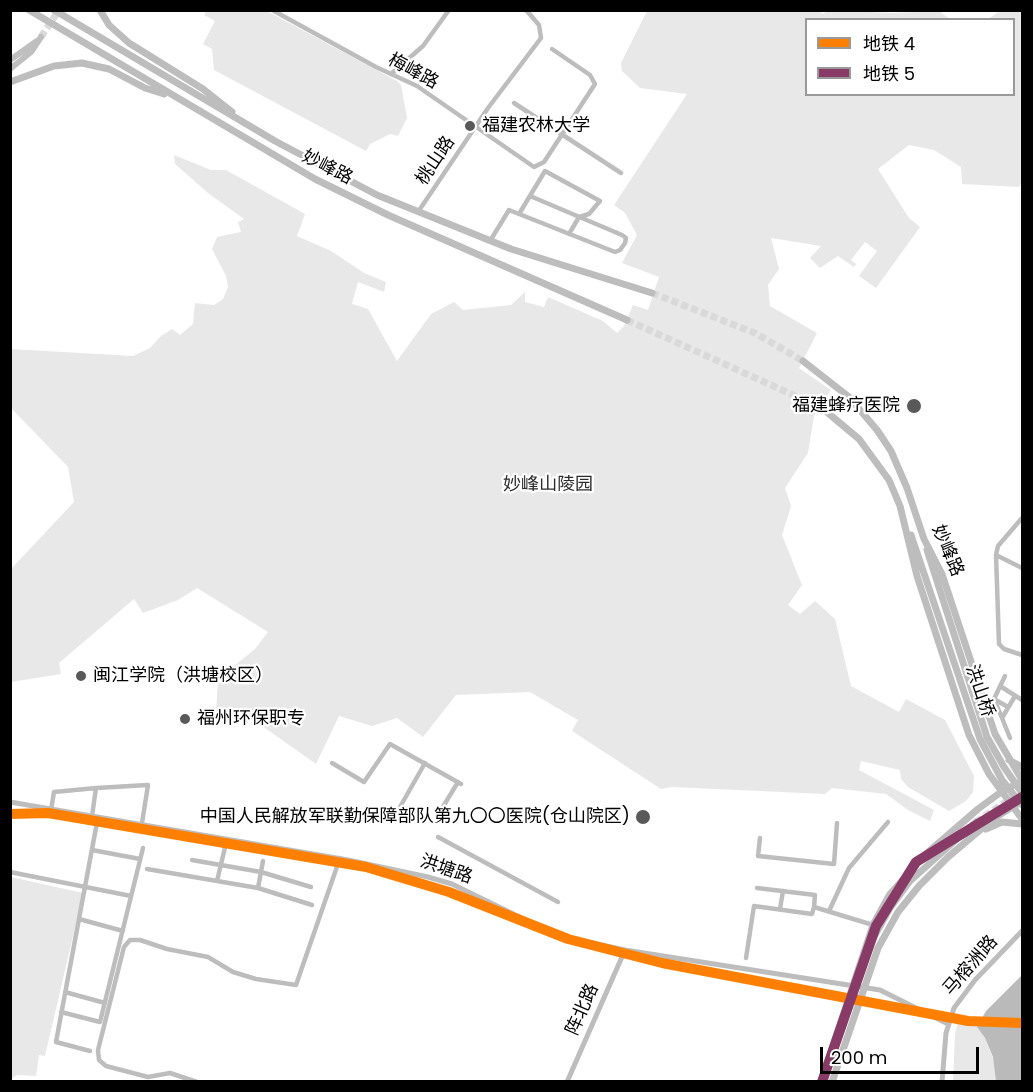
<!DOCTYPE html>
<meta charset="utf-8">
<style>
body{margin:0}
#map{position:relative;width:1033px;height:1092px;overflow:hidden;background:#fff;font-family:Poppins,"Noto Sans SC",sans-serif}
canvas{display:block}
.frame{position:absolute;inset:0;border:12px solid #000;pointer-events:none}
.legend{position:absolute;left:805px;top:18px;width:210px;height:78px;box-sizing:border-box;background:#fff;border:2px solid #999;margin:0;padding:8px 10px;list-style:none;font-size:18px;color:#000}
.legend li{display:flex;align-items:center;gap:12px;height:30px}
.legend b{width:30px;border:2px solid #999}
.scale{position:absolute;left:820px;top:1047px;width:159px;height:27px;box-sizing:border-box;border:3px solid #000;border-top:0;padding-left:8px;font-size:18px;line-height:21px;white-space:nowrap;color:#000;-webkit-text-stroke:4px #fff;paint-order:stroke}
</style>
<div id="map">
<canvas width="1033" height="1092"></canvas>
<div class="frame"></div>
<ul class="legend">
<li><b style="height:8px;background:#ff7f00"></b>地铁 4</li>
<li><b style="height:8px;background:#893b67"></b>地铁 5</li>
</ul>
<div class="scale">200 m</div>
</div>
<script>
const ctx = document.querySelector('canvas').getContext('2d');
ctx.lineJoin = 'round';
function paint(path, color) { ctx.fillStyle = color; ctx.fill(path, 'evenodd'); }
const toPath = rows => new Path2D(rows.map(r => 'M' + r).join(''));
function trace(path, color, width, dash) { ctx.strokeStyle = color; ctx.lineWidth = width; ctx.lineCap = dash ? 'butt' : 'round'; ctx.setLineDash(dash || []); ctx.stroke(path); }
function drawText(font, color, halo, rows, align = 'center') {
  ctx.font = font + ' Poppins,"Noto Sans SC",sans-serif'; ctx.lineWidth = 4.5; ctx.setLineDash([]); ctx.textBaseline = 'middle'; ctx.strokeStyle = halo; ctx.fillStyle = color; for (const [text, x, y, turn = 0] of rows) {
    ctx.save(); ctx.translate(x, y); ctx.rotate((+turn || 0) * Math.PI / 180); ctx.textAlign = isNaN(turn) ? turn : align; if (halo) ctx.strokeText(text, 0, 0); ctx.fillText(text, 0, 0); ctx.restore();
  }
}
const green = toPath([
 [207,10,267,11,397,81,401,85,407,118,398,136,390,134,370,144,366,151,214,70,212,49,203,44,215,21,204,15],
 [815,10,824,14,826,10,892,13,939,11,950,19,806,20,806,94,1014,94,1014,20,988,19,1000,11,1022,11,1022,182,1019,187,962,184,961,167,934,150,909,145,878,169,909,218,920,227,876,288,859,276,877,251,865,242,851,260,856,264,854,267,838,256,820,268,810,258,821,246,771,238,779,269,768,285,770,306,817,333,799,368,831,390,814,416,808,453,785,488,791,506,782,535,802,585,788,605,800,614,815,601,835,619,851,686,899,712,906,699,945,720,974,776,973,792,966,801,949,811,908,787,901,779,900,770,861,761,859,770,934,810,930,821,908,810,886,794,832,788,825,794,672,787,661,789,572,731,578,720,530,692,456,695,423,737,397,718,372,726,339,716,316,764,241,711,232,726,216,712,218,679,255,649,268,632,197,588,178,600,143,613,134,599,59,663,61,674,11,682,10,570,74,502,68,467,11,408,11,349,133,356,150,348,161,336,172,329,180,335,193,324,195,303,214,305,223,299,228,287,226,276,212,249,217,237,241,232,238,222,244,219,208,193,175,164,174,155,211,170,226,170,305,214,297,236,331,251,364,273,386,282,384,292,358,282,352,304,368,309,397,361,431,314,454,302,463,310,511,305,525,292,525,302,544,307,548,297,603,321,617,333,624,326,633,305,648,310,659,277,622,263,637,235,625,213,614,205,687,94,640,88,622,71,621,63,647,11],
 [11,877,83,893,45,1056,39,1055,36,1076,17,1075,11,1079],
 [959,1018,977,1027,985,1038,996,1066,996,1081,953,1082,955,1034]
]);
const water = toPath([
 [1022,975,1022,1081,996,1081,993,1057,985,1038,977,1027,986,1011]
]);
const primaryTunnel = toPath([
 [41,37,59,10],
 [652,293,755,333,803,361],
 [627,320,822,408],
 [976,822,1022,791]
]);
const minor = toPath([
 [274,11,376,67,417,86,534,167,544,162,595,84,590,75,552,49],
 [391,74,423,46,449,10],
 [514,103,621,173],
 [418,212,488,108,541,38,539,25,526,10],
 [519,214,545,171,600,201,589,214,579,217,569,234],
 [490,241,509,210,615,252,620,250,625,243,626,238,622,235,530,196],
 [1022,518,998,546,996,555,999,644,1004,649,1022,655],
 [996,555,1022,568],
 [1005,676,994,699,1008,707],
 [1000,686,1022,700],
 [994,699,1002,718],
 [1010,738,1002,718,1015,696],
 [332,763,364,782,390,744,461,784],
 [400,807,425,763],
 [51,810,54,792,96,788],
 [438,815,458,782],
 [92,816,96,788,148,785,142,823],
 [438,837,558,902],
 [760,838,758,856,834,864,837,823],
 [92,850,140,859],
 [192,860,261,872,311,887],
 [147,869,258,888,312,905],
 [10,872,131,896],
 [217,881,227,839],
 [258,888,263,861],
 [757,888,815,895,814,907],
 [780,909,783,891],
 [829,911,849,868,888,822],
 [79,919,123,931],
 [746,958,754,906,812,914,814,907,873,925],
 [65,992,105,1003],
 [61,1012,100,1022,143,848],
 [90,1051,56,1042,98,817],
 [197,1082,170,1073,148,1077,106,1066,99,1060,98,1050,124,947,130,940,140,940,167,949,208,957,233,972,256,979,296,985,340,858]
]);
const tertiary = toPath([
 [10,802,348,860,428,877,452,884,542,928,569,938,625,950,880,990,948,1024],
 [567,1082,625,950],
 [942,1082,946,1033,954,1008,975,980,1022,931]
]);
const secondary = toPath([
 [10,60,37,41],
 [10,69,31,52,41,37]
]);
const primary = toPath([
 [29,10,315,179,388,215,627,320],
 [54,10,275,141,377,195,511,249,652,293],
 [100,10,109,25,129,43,203,89,232,112],
 [10,82,54,66,82,63,109,69,145,88,164,94],
 [803,361,849,397,877,430,891,451,907,488,924,539,942,574,995,734,1022,780],
 [822,408,859,439,889,480,900,506,917,576,969,735,989,774,1022,819],
 [911,535,980,739,1002,780,1021,804],
 [927,550,987,737,1004,767,1022,793],
 [1009,760,1022,767],
 [986,829,1002,822,1022,824],
 [870,944,890,908,910,881,976,822],
 [821,1082,873,925,890,894,926,854,978,809,1001,792,1022,781],
 [832,1082,878,948,898,912,919,886,948,857,993,819,1022,801]
]);
const metro1 = toPath([
 [10,814,48,813,366,867,449,892,568,939,662,963,968,1021,1022,1023]
]);
const metro2 = toPath([
 [822,1082,876,926,916,862,1022,797]
]);
const markers = [
 [470,126,6,"#595959"],
 [914,406,8,"#595959"],
 [81,676,6,"#595959"],
 [185,719,6,"#595959"],
 [643,817,8,"#595959"]
];
const streetNames = [
 ["梅峰路",413,72,28],
 ["桃山路",436,161,-56],
 ["妙峰路",327,168,27],
 ["妙峰路",947,551,67],
 ["洪山桥",979,691,71],
 ["洪塘路",446,870,19],
 ["马榕洲路",971,966,-49],
 ["阵北路",583,1010,-66]
];
const poiNames = [
 ["福建农林大学",482,126],
 ["福建蜂疗医院",900,406,"right"],
 ["闽江学院（洪塘校区）",93,676],
 ["福州环保职专",197,719],
 ["中国人民解放军联勤保障部队第九〇〇医院(仓山院区)",630,817,"right"]
];
const parkNames = [
 ["妙峰山陵园",548,485]
];
paint(green, '#e8e8e8');
paint(water, '#bababa');
trace(primaryTunnel, '#d9d9d9', 7, [7, 3.5]);
trace(minor, '#bdbdbd', 4.5);
trace(tertiary, '#bdbdbd', 5);
trace(secondary, '#bfbfbf', 6);
trace(primary, '#bdbdbd', 7);
trace(metro1, '#ff7f00', 10);
trace(metro2, '#893b67', 10);
for (const [x, y, r, color] of markers) { const dot = new Path2D(); dot.arc(x, y, r, 0, 2 * Math.PI); ctx.fillStyle = color; ctx.fill(dot); trace(dot, '#fff', 2); }
drawText('18px', '#000', '#fff', streetNames);
drawText('18px', '#000', '#fff', poiNames, 'left');
drawText('18px', '#2c2c2c', '#fff', parkNames);
</script>
